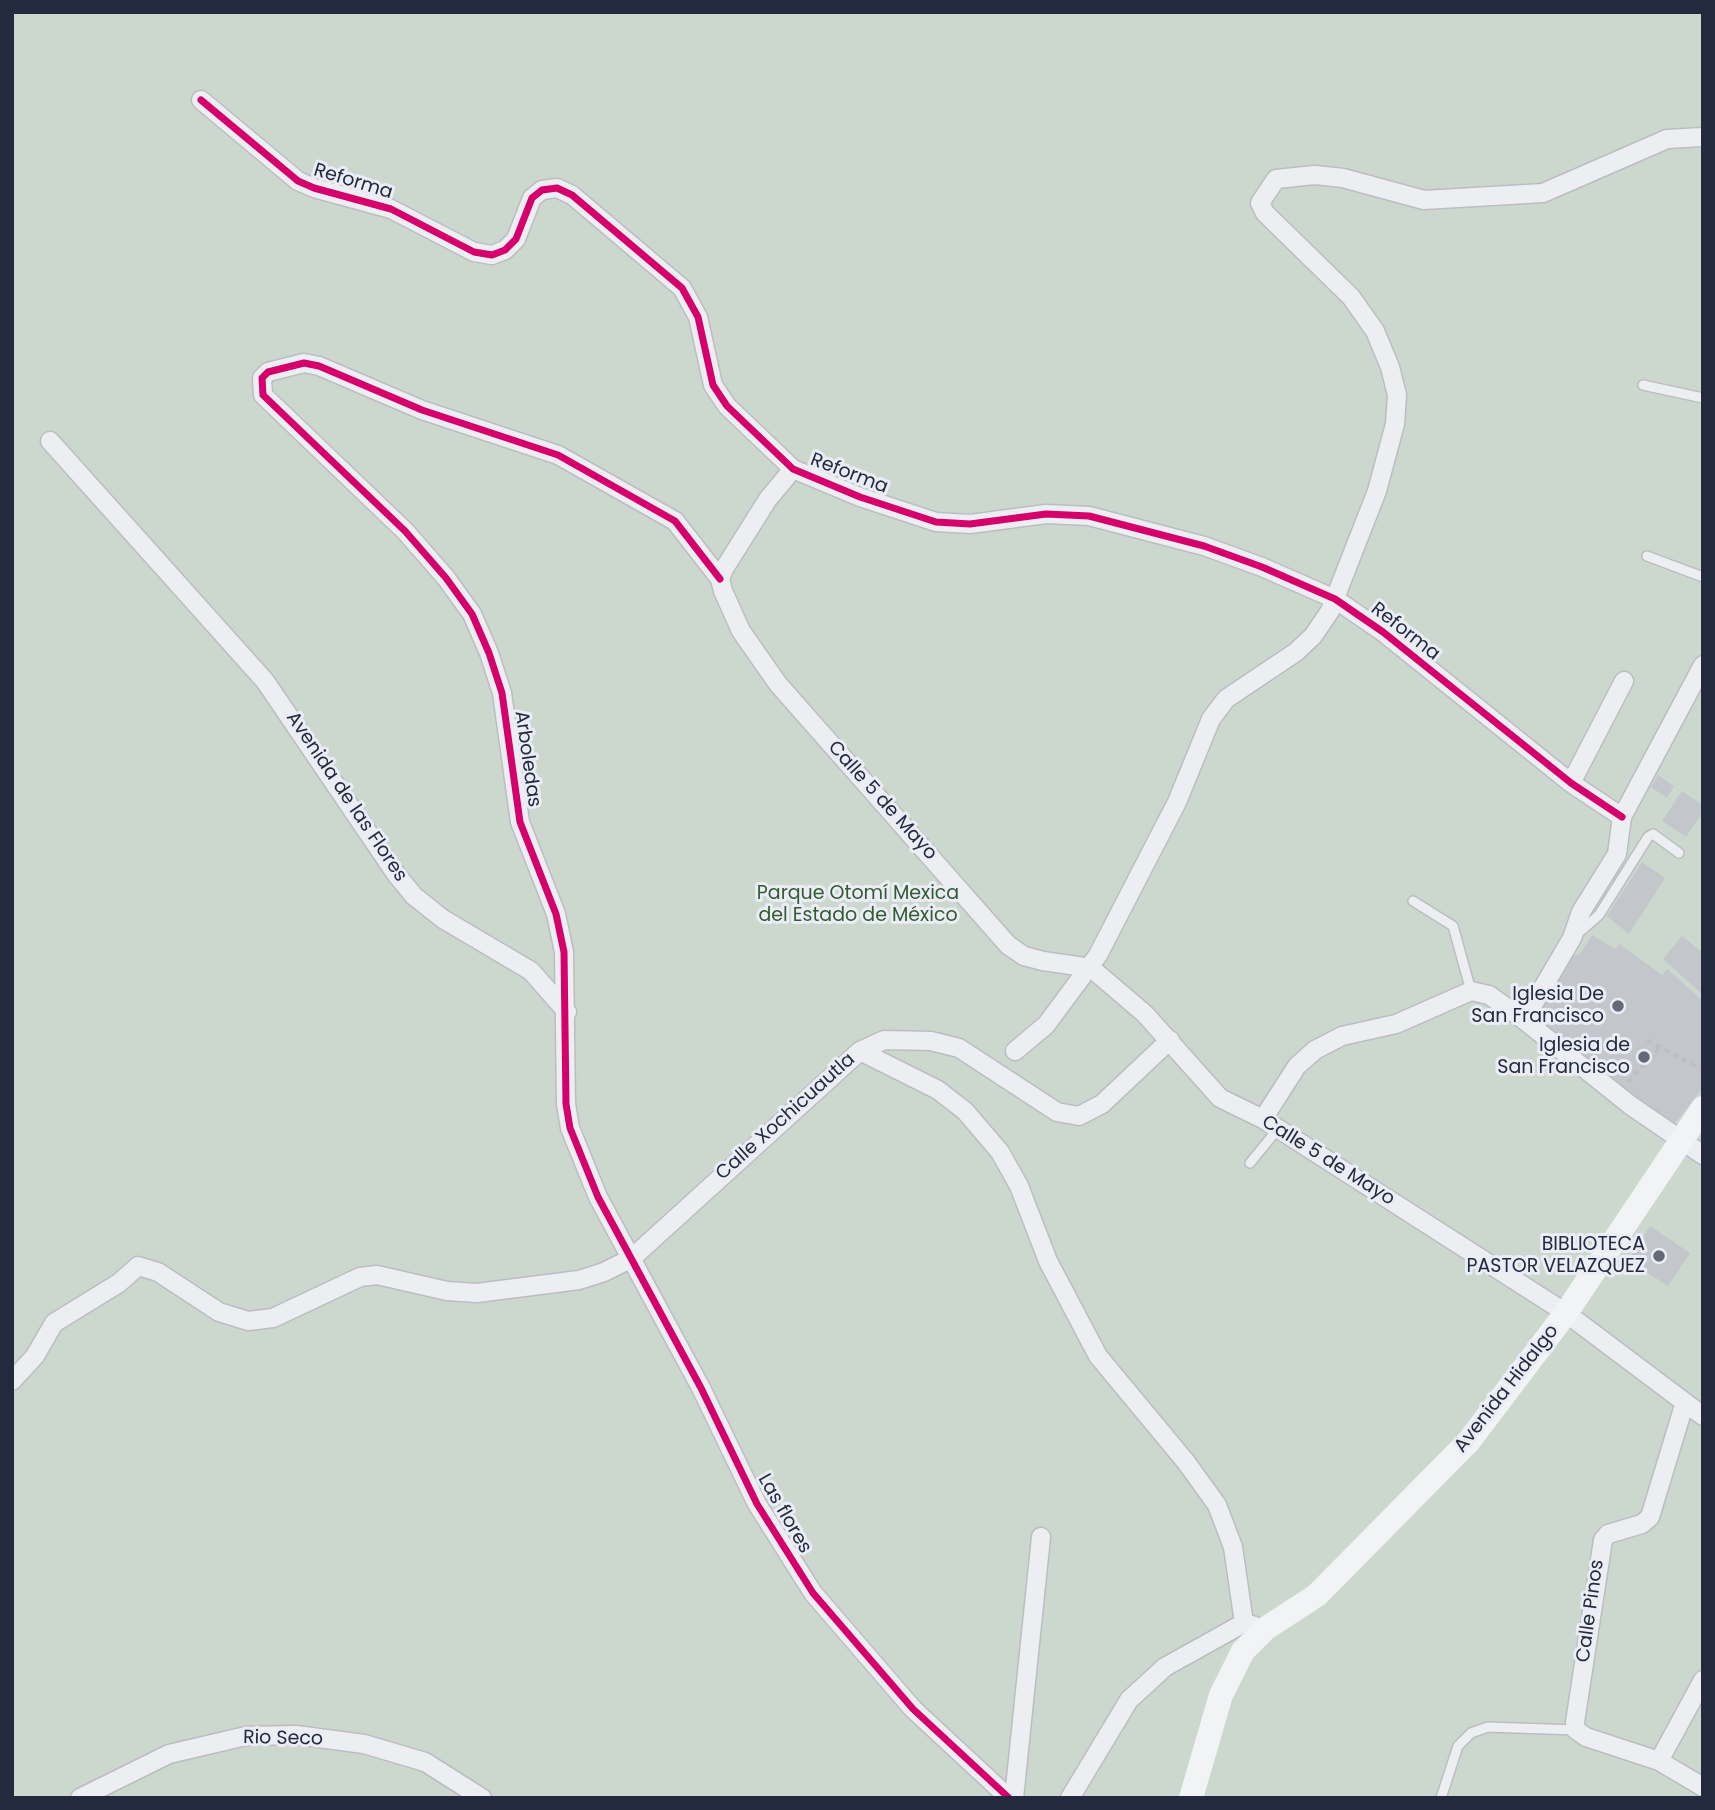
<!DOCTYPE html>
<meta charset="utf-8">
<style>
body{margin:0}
#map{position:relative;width:1715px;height:1810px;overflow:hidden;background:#dedfe4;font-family:Poppins,sans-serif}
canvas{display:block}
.frame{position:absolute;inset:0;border:14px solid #232a3e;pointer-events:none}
</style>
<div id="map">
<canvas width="1715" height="1810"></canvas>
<div class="frame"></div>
</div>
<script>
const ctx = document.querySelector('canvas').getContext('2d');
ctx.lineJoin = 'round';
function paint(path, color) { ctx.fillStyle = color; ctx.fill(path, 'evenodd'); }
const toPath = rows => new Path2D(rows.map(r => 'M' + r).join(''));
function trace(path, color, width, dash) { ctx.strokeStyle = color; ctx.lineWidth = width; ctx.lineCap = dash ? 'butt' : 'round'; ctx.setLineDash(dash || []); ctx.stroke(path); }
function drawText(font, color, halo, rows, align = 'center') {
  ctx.font = font + ' Poppins,sans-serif'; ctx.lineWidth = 6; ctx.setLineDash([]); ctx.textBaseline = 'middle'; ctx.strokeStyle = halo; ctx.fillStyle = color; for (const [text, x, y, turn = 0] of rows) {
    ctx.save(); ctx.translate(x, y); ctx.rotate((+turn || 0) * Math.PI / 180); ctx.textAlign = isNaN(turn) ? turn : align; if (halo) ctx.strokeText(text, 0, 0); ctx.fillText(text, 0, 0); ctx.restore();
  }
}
const green = toPath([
 [12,12,1703,12,1703,1798,12,1798]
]);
const building = toPath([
 [1658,775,1674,786,1667,798,1651,787],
 [1682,791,1703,805,1703,812,1686,837,1662,821],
 [1642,862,1665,878,1629,934,1607,916],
 [1592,935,1615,949,1619,944,1662,975,1667,969,1703,1001,1703,1088,1672,1127,1540,1021,1539,1010,1561,976,1568,957,1580,954],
 [1682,936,1703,953,1703,995,1663,959],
 [1650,1226,1690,1253,1668,1286,1628,1260]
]);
const path = toPath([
 [1647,1040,1703,1070],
 [1628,1082,1660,1047]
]);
const lane = toPath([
 [1643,385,1703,398],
 [1647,556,1703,577],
 [1413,901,1453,926,1471,991],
 [1576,935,1599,915,1648,837,1653,834,1679,853],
 [1250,1163,1277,1130],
 [1441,1798,1458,1746,1471,1733,1488,1727,1576,1730]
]);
const street = toPath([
 [201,100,298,181,314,188,391,209,474,252,492,255,505,250,516,239,532,198,542,190,557,188,572,195,682,288,698,317,713,385,727,406,793,469,860,497,936,522,970,524,1046,514,1089,516,1204,546,1262,567,1335,599,1383,632,1571,783,1622,817],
 [50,441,265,681,396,874,414,896,443,919,531,971,567,1012],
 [793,469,768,499,724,569,720,579,723,591,741,631,778,684,1008,945,1024,956,1043,961,1091,968,1145,1014,1220,1098,1263,1119,1566,1313,1703,1416],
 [720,579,675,521,558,455,422,410,319,366,304,363,268,372,262,378,263,395,405,531,446,578,472,614,489,653,502,693,520,822,556,914,564,952,566,1104,570,1128,598,1197,701,1388,757,1504,813,1593,913,1709,1009,1798],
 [1571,783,1624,681],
 [1524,1020,1572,938,1581,912,1617,854,1622,817,1703,665],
 [860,1051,938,1090,965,1111,1000,1152,1019,1186,1048,1261,1098,1356,1186,1462,1217,1505,1233,1547,1244,1623],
 [1015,1051,1046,1025,1098,955,1177,802,1211,719,1226,699,1296,652,1313,636,1330,611,1377,491,1395,424,1397,395,1390,367,1375,331,1351,297,1265,213,1260,203,1276,179,1315,175,1343,178,1424,200,1543,193,1667,139,1703,137],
 [1263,1119,1297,1066,1315,1050,1342,1036,1396,1024,1471,991,1489,995,1524,1020,1630,1105,1703,1155],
 [12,1381,35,1356,54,1323,119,1283,138,1266,158,1272,219,1312,248,1321,273,1318,360,1277,377,1275,447,1291,477,1293,579,1280,604,1272,632,1258,860,1051,884,1040,931,1041,959,1048,1057,1112,1079,1116,1102,1104,1170,1040],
 [1685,1402,1650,1517,1642,1524,1608,1534,1603,1540,1575,1722,1576,1730,1586,1737,1659,1761,1703,1787],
 [1659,1761,1703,1680],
 [80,1798,169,1754,246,1736,296,1735,364,1744,425,1762,482,1798],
 [1014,1798,1041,1537],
 [1070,1798,1129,1700,1165,1667,1244,1623,1255,1626]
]);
const secondary = toPath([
 [1191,1798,1221,1695,1243,1651,1265,1629,1317,1595,1469,1441,1566,1313,1703,1108]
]);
const cycleway = toPath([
 [201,100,298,181,314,188,391,209,474,252,492,255,505,250,516,239,532,198,542,190,557,188,572,195,682,288,698,317,713,385,727,406,793,469,860,497,936,522,970,524,1046,514,1089,516,1204,546,1262,567,1335,599,1383,632,1571,783,1622,817],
 [720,579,675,521,558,455,422,410,319,366,304,363,268,372,262,378,263,395,405,531,446,578,472,614,489,653,502,693,520,822,556,914,564,952,566,1104,570,1128,598,1197,701,1388,757,1504,813,1593,913,1709,1009,1798]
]);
const markers = [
 [1618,1006,7,"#646978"],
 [1644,1057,7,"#646978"],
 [1659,1256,7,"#646978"]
];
const streetNames = [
 ["Reforma",353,182,17],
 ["Reforma",849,474,21],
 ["Reforma",1405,632,38],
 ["Arboledas",527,759,82],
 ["Avenida de las Flores",346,797,56],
 ["Calle 5 de Mayo",882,801,48],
 ["Calle Xochicuautla",786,1117,-42],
 ["Calle 5 de Mayo",1328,1161,32],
 ["Avenida Hidalgo",1507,1389,-52],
 ["Las flores",784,1514,60],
 ["Calle Pinos",1591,1611,-82],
 ["Rio Seco",283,1739,1]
];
const parkNames = [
 ["Parque Otomí Mexica",858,894],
 ["del Estado de México",858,916]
];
const poiNames = [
 ["Iglesia De",1604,995],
 ["San Francisco",1604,1017],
 ["Iglesia de",1630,1046],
 ["San Francisco",1630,1068],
 ["BIBLIOTECA",1645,1245],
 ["PASTOR VELAZQUEZ",1645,1267]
];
paint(green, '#ccd8cd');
paint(building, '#c3c6cb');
trace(lane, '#bcbdc2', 12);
trace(street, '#bcbdc2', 21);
trace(path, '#bdbec4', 3.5, [5, 5]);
trace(lane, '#edeef1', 9);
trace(street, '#edeef1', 18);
trace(secondary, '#f2f3f5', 24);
trace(cycleway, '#d6006c', 7);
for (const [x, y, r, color] of markers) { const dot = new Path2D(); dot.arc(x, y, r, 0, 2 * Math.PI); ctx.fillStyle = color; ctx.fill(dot); trace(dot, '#eaedf5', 2.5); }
drawText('19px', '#232a3e', '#eaedf5', streetNames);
drawText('19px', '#335b2f', '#eaedf5', parkNames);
drawText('19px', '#232a3e', '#eaedf5', poiNames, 'right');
</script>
